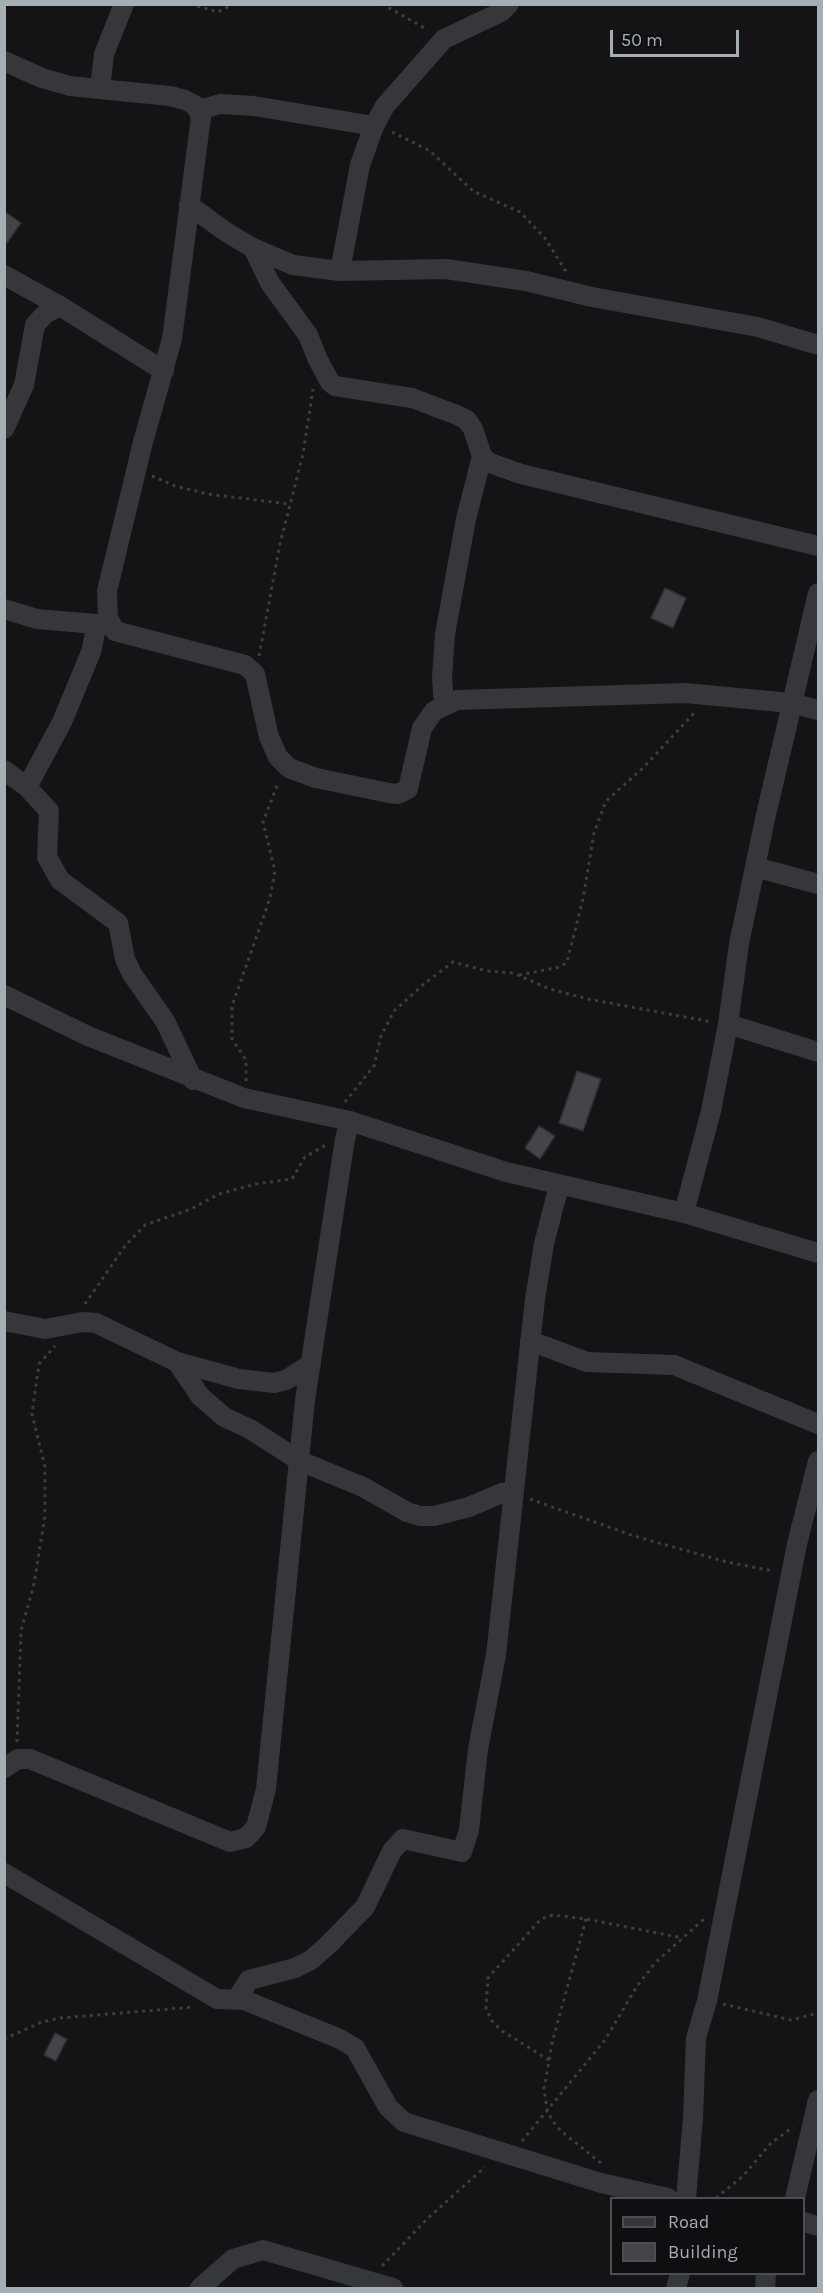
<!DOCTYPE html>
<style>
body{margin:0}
#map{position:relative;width:823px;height:2293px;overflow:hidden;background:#141416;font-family:Karla,sans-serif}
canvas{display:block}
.frame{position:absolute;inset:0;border:6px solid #a6aeb5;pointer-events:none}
.legend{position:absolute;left:610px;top:2197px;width:195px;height:78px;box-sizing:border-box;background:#0f0f11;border:2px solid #4b4f53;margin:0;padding:8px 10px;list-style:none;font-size:18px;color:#a6aeb5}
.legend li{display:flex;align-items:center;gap:12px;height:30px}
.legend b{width:30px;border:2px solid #4b4f53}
.scale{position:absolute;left:610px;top:30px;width:129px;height:27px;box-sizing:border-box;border:3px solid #a6aeb5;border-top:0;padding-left:8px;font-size:18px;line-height:21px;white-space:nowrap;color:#a6aeb5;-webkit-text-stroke:4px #0f0f11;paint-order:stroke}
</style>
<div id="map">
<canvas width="823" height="2293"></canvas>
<div class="frame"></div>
<ul class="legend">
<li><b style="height:8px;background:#35373b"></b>Road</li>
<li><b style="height:16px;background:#434549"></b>Building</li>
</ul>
<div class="scale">50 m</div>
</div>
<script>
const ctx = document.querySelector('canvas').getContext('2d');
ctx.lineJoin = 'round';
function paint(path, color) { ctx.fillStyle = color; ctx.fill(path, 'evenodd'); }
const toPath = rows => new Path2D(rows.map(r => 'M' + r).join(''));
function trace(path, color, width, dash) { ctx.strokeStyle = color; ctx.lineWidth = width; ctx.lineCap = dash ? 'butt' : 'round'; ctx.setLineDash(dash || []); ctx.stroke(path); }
const building = toPath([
 [4,211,21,223,4,247,4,211],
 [665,588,686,598,673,628,651,618,665,588],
 [577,1071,601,1079,583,1131,559,1123,577,1071],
 [539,1126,555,1136,540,1159,525,1148,539,1126],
 [55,2033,67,2039,56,2061,44,2055,55,2033]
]);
const path = toPath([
 [190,4,218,12,233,4],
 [382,4,428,30],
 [392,132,430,151,473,191,520,212,545,238,567,273],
 [152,476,175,486,208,494,289,504],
 [259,656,280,544,303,454,313,389],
 [519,975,560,967,567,962,583,899,594,833,606,801,644,767,695,712],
 [246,1081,246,1060,232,1039,232,1006,270,898,275,871,263,822,278,783],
 [345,1102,374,1066,381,1036,394,1011,425,983,453,962,487,971,513,973,550,989,588,999,712,1022],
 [85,1304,125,1246,145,1225,191,1209,219,1194,256,1184,292,1179,305,1157,326,1145],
 [530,1499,634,1536,727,1562,773,1571],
 [17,1742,21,1631,34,1584,45,1516,45,1467,32,1414,39,1364,55,1346],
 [586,1919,552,2043,544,2089,547,2109,552,2120,561,2131,602,2164],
 [723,2004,791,2020,818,2013],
 [4,2039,42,2022,60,2018,194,2007],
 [549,2060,502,2031,492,2021,486,2008,488,1978,541,1919,553,1915,586,1919,683,1938],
 [522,2141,605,2040,637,1986,655,1963,705,1918],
 [716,2198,743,2176,771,2143,793,2127],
 [382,2266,428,2218,485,2167]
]);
const street = toPath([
 [4,61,42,78,70,86,170,96,185,100,196,106,201,117,172,339,143,442,107,591,108,618,115,631,245,665,255,674,269,737,278,757,289,768,316,778,389,793,398,794,408,789,422,728,434,711,457,700,685,693,791,703,818,710],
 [100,89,104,54,124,4],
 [199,110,220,104,254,106,374,126],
 [189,205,226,232,253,248,293,265,340,271,446,269,526,281,592,297,758,327,818,345],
 [253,248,270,283,308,335,318,360,330,382,335,386,412,398,457,415,467,420,473,429,482,456,490,463,521,474,818,546],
 [340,271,360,165,374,126,385,106,444,39,501,12,509,4],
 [4,275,60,306,164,371],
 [4,429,24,385,35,325,45,314,60,306],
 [4,609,37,619,108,625],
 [444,705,442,677,445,634,466,519,482,456],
 [4,770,27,787,49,811,47,857,60,880,118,923,125,959,132,974,165,1021,193,1080],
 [27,787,62,722,91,652,97,624],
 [755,867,818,884],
 [4,995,88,1036,244,1098,350,1121,506,1172,684,1213,818,1253],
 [728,1024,818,1052],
 [684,1213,711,1111,728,1024,739,944,765,819,818,593],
 [4,1321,45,1329,83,1322,96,1323,177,1362,239,1379,274,1383,286,1380,311,1364],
 [530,1341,587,1362,674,1365,818,1424],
 [177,1362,200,1396,224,1417,250,1429,300,1461,363,1487,407,1512,420,1516,434,1516,469,1507,502,1493,512,1492],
 [4,1768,18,1759,30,1759,230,1842,246,1838,256,1827,266,1789,305,1400,345,1139,350,1121],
 [4,1873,217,1999,244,2000,340,2039,355,2048,388,2107,404,2122,601,2183,668,2198],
 [240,1999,240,1994,249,1980,295,1968,311,1960,328,1945,365,1907,392,1851,403,1839,462,1852,469,1830,478,1749,496,1655,535,1299,544,1244,559,1185],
 [686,2198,693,2118,696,2038,707,2001,797,1544,818,1461],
 [795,2198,818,2100],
 [804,2222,818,2226],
 [200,2288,233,2259,263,2250,393,2288],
 [676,2288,680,2274],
 [765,2288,766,2274]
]);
paint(building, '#434549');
trace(building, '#2e2f32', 1.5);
trace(path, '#3b3e42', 3, [3, 4.5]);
trace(street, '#35373b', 20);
</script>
